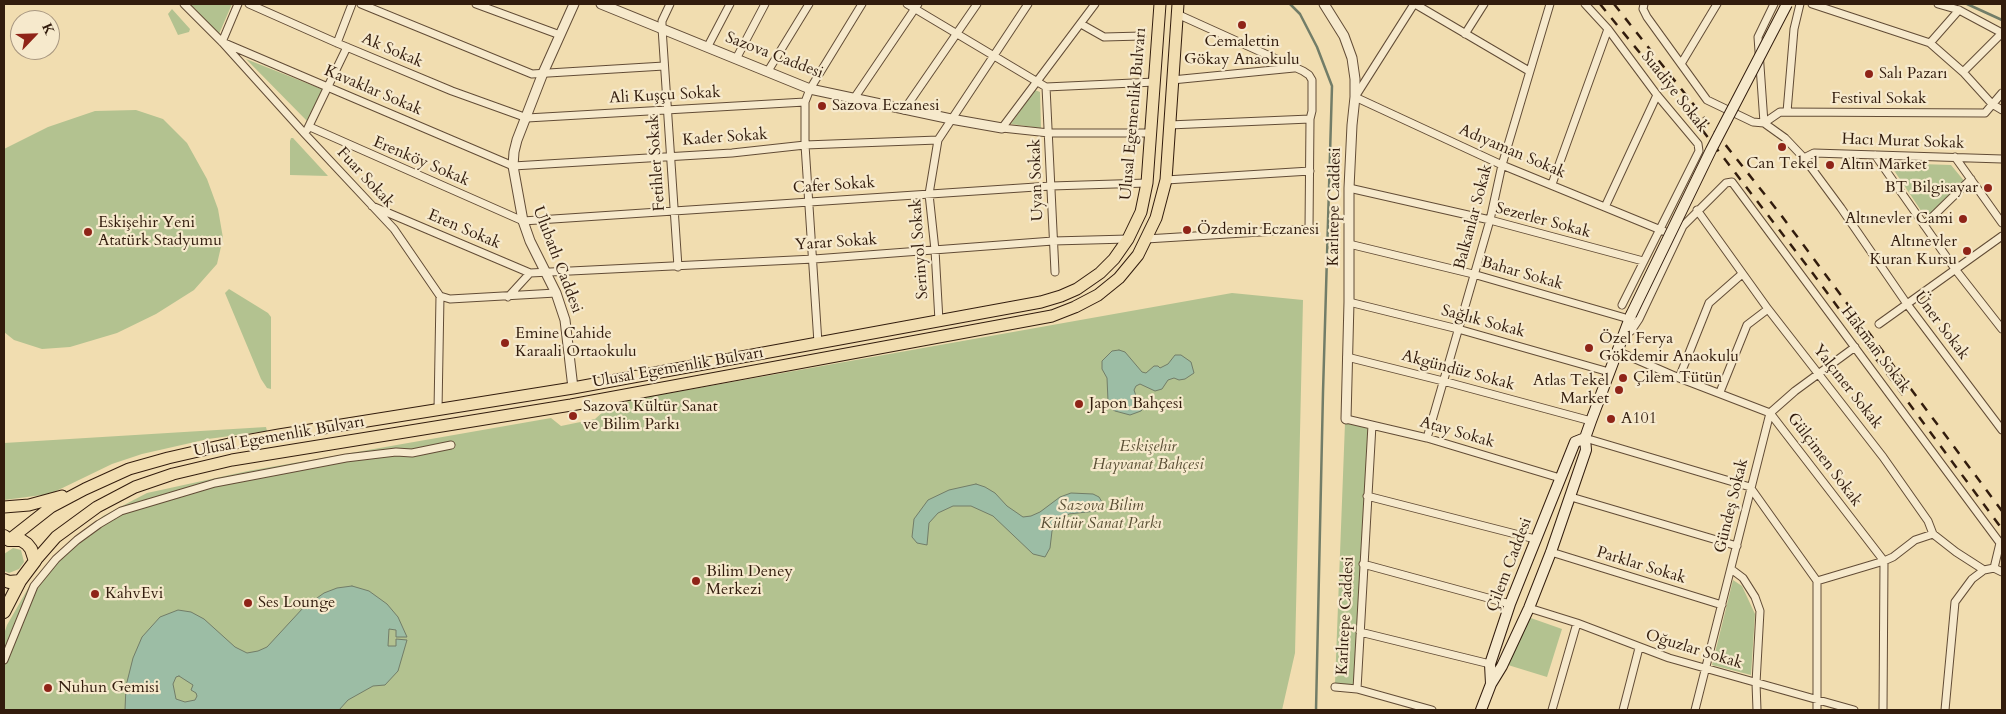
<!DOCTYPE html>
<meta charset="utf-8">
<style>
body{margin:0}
#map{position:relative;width:2006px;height:714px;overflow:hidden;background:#f1ddb0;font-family:Cardo,serif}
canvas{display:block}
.frame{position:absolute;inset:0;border:5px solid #321c0d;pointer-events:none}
.north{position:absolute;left:10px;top:10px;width:50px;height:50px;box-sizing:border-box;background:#f6e9cc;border:1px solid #a89780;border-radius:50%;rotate:66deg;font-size:14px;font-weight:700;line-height:20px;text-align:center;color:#321c0d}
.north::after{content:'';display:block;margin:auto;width:18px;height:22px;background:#8f2418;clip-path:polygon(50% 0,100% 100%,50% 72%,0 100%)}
</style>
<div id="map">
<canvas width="2006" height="714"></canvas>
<div class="frame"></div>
<div class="north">K</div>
</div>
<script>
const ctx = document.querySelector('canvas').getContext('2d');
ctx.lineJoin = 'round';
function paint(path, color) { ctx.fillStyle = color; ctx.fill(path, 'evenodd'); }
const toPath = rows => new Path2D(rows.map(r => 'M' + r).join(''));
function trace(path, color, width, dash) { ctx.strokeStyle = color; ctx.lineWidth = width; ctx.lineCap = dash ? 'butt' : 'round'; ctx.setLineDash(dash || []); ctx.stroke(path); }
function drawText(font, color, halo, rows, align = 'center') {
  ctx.font = font + ' Cardo,serif'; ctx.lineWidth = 4.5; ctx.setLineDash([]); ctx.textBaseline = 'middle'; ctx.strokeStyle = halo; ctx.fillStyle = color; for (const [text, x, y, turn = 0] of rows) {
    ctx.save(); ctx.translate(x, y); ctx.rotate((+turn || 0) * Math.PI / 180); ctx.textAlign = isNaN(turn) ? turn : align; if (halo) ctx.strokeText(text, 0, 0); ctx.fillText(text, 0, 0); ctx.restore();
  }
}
const green = toPath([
 [190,4,232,4,219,34],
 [172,9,190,29,189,32,178,35,168,14],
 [246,59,324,90,308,122],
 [1035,90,1040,92,1041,128,1011,124],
 [136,110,163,119,187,143,207,179,218,209,223,238,217,264,194,290,156,314,117,333,70,347,42,349,14,340,4,332,4,149,48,127,95,111],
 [291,138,293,138,328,176,290,175,290,141],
 [1889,163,1951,165,1965,182,1926,218],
 [229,289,268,313,271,317,271,389,267,388,261,379,225,293],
 [1232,293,1303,300,1295,653,1282,710,4,710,4,634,7,625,30,585,60,551,103,516,147,493,248,471,551,418,561,426,595,419,604,411,631,400],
 [1345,423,1369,428,1354,685,1335,684],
 [266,427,267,431,208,439,142,454,112,464,50,494,4,500,4,443],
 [13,548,21,550,24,562,19,569,9,573,4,571,4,554],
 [1733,580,1742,586,1755,614,1751,675,1712,665],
 [1528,617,1562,629,1547,677,1508,665]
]);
const water = toPath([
 [1119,350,1125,352,1142,372,1146,373,1154,366,1158,366,1160,368,1168,364,1175,355,1181,355,1191,362,1194,373,1185,379,1179,380,1174,378,1168,380,1162,389,1155,391,1140,384,1136,386,1134,390,1136,396,1142,397,1145,401,1145,407,1141,411,1130,415,1115,411,1110,408,1108,401,1107,378,1102,369,1102,361,1112,351,1119,350],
 [976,484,985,487,995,493,1007,506,1023,517,1031,516,1040,512,1060,497,1071,493,1093,494,1099,497,1102,502,1096,511,1069,514,1055,524,1052,531,1050,548,1045,557,1033,554,993,516,971,506,953,506,938,513,929,523,927,545,917,543,912,537,914,519,928,500,949,490,976,484],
 [352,586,369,591,387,604,398,617,407,637,396,637,396,630,389,629,388,646,396,646,396,639,407,640,398,671,385,685,373,686,348,700,339,710,125,710,126,686,133,658,142,637,160,617,178,610,191,612,204,619,235,647,247,653,258,651,267,647,303,608,324,593,337,588,352,586],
 [179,676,193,685,191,690,196,693,197,696,195,700,185,702,176,699,173,684,176,677,179,676]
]);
const stream = toPath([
 [1290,4,1300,14,1317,47,1332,86,1323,392,1316,710],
 [1967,4,2002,20]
]);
const minor = toPath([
 [184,4,222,42,305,134,394,229,440,296,438,410],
 [238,4,222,42,513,166,732,153,805,145,938,140],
 [249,4,337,43,452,91,527,118,805,102],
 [361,4,532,74,664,66],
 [476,4,560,35],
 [670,4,662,21,662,28,678,267],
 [907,4,1046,87,1155,82],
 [1414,4,1355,97,1502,165,1673,235],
 [1415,4,1529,71],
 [1585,4,1608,29,1657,95,1698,144,1699,151,1622,305],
 [1644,4,1643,9,1647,17,1707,100,1753,122,1764,123],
 [1812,4,1930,43,1963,72,1992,104,2002,110],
 [1938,4,1959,10,2002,33],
 [1081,24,1104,37,1142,36],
 [1465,34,1484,4],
 [337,43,352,4],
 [1930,43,1959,10],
 [708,46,730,4],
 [736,59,765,4],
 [1681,64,1717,4],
 [768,71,809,4],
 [1963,72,2002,33],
 [1172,80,1294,68],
 [1046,87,1055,272],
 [855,97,918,4],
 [904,110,977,4],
 [1787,112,1794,29,1800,4],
 [1764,123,1785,138,1804,158,1841,208,1907,304,2002,430],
 [1764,123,1780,112,1985,113,2002,93],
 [1764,123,1758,37,1774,4],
 [1169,125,1310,119],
 [310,127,523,221,1051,186,1147,183],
 [1002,128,1095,4],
 [1002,128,1049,133,1151,133],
 [307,130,347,47],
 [1875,155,1955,269,2002,329],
 [1955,157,2002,223],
 [1804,158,1814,153,2002,159],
 [1166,180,1310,171],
 [1552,184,1608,29],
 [1349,188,1490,220,1643,261],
 [372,206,530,273,814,259,1053,241,1128,239],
 [1605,207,1657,95],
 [1697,210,1768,309,1883,457,1928,521,1933,534,1956,552,1984,570],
 [1924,225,1971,179],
 [1146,239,1309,229,1310,119,1312,111,1312,80,1309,75,1303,71,1177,14],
 [1349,244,1473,274,1629,319],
 [440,296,450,299,556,293],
 [508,297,530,273],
 [1349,302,1458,329,1609,372],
 [939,321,935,250,929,194,938,140,1028,4],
 [1879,324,2002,236],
 [1623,337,1631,331,1639,319,1683,226,1726,183,1732,182,2000,543,1994,568,2002,572],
 [818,343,805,145,805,102,810,89,862,4],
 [1617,351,1679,378,1770,413,1884,561,1883,710],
 [1347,357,1443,381,1591,421],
 [1679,378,1709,303,1742,274],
 [1720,392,1747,325,1768,309],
 [1346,419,1427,438,1560,478],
 [1427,438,1490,220,1502,165,1550,4],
 [1585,438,1750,487,1817,581,1817,710],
 [1367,496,1535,539],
 [1571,497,1737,546],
 [1551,552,1722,605],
 [1363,564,1510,604],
 [1731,569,1743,578,1755,597,1760,611,1756,683,1757,710],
 [1817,581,1884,561,1893,557,1915,540,1933,534],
 [1529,608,1577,623,1669,658,1854,710],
 [1360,632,1490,664],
 [4,660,34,586,56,559,77,540,99,524,121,511,215,483,346,458,396,452,412,453,451,445],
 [1335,687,1357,689,1432,710],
 [1357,689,1372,425],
 [1552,710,1577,623],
 [1623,710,1639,648],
 [1695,710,1770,413,1795,391,1855,347],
 [1945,710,1955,602,1972,579,1984,570,1994,568]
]);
const tertiary = toPath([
 [601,4,810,89,951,119,1002,128],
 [1324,4,1344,36,1352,58,1355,79,1355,97,1352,125,1349,188,1349,302,1346,419],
 [573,388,565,320,556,293,530,241,523,221,513,166,514,152,517,140,543,73,574,4]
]);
const secondary = toPath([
 [1491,684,1502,666,1529,608,1551,552,1586,450,1585,438,1591,421,1631,315],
 [1481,710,1491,684,1490,664,1510,604,1575,442,1585,438]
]);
const primary = toPath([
 [4,507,29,505,62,496],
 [9,540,51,507,85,489,129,469,168,458,229,444,279,435,573,388,1041,302,1061,296,1077,289,1100,273,1114,259,1128,239,1141,212,1147,183,1160,4],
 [35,561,56,537,97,507,135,487,173,474,232,460,571,405,1052,316,1075,307,1098,295,1119,278,1138,255,1156,218,1166,180,1178,4]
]);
const trunk = toPath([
 [4,536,9,540,21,540,27,544,31,549,35,561,20,581,4,612],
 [4,580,9,582,20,581]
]);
const rail = toPath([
 [1600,4,1693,118,1811,271,2002,529],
 [1614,4,1781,215,2002,511]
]);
const secondaryBridge = toPath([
 [1631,315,1711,150,1787,4]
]);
const markers = [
 [1242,25,5,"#8f2418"],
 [1869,74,5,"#8f2418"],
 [822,106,5,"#8f2418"],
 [1782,147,5,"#8f2418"],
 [1830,165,5,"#8f2418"],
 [1988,188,5,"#8f2418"],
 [1963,219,5,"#8f2418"],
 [1187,230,5,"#8f2418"],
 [88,232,5,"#8f2418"],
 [1967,251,5,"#8f2418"],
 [505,343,5,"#8f2418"],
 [1589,348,5,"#8f2418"],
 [1623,378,5,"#8f2418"],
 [1619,390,5,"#8f2418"],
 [1079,404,5,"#8f2418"],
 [573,416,5,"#8f2418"],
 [1611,419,5,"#8f2418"],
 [696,581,5,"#8f2418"],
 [95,594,5,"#8f2418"],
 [248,603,5,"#8f2418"],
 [48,688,5,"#8f2418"]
];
const poiNames = [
 ["Cemalettin",1242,42,"center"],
 ["Gökay Anaokulu",1242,60,"center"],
 ["Salı Pazarı",1879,74],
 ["Sazova Eczanesi",832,106],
 ["Can Tekel",1782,164,"center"],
 ["Altın Market",1840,165],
 ["BT Bilgisayar",1978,188,"right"],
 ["Altınevler Cami",1953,219,"right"],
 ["Eskişehir Yeni",98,223],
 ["Atatürk Stadyumu",98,241],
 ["Özdemir Eczanesi",1197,230],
 ["Altınevler",1957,242,"right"],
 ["Kuran Kursu",1957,260,"right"],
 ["Emine Cahide",515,334],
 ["Karaali Ortaokulu",515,352],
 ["Özel Ferya",1599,339],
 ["Gökdemir Anaokulu",1599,357],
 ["Çilem Tütün",1633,378],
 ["Atlas Tekel",1609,381,"right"],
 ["Market",1609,399,"right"],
 ["Japon Bahçesi",1089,404],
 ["Sazova Kültür Sanat",583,407],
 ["ve Bilim Parkı",583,425],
 ["A101",1621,419],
 ["Bilim Deney",706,572],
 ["Merkezi",706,590],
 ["KahvEvi",105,594],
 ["Ses Lounge",258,603],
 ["Nuhun Gemisi",58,688]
];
const streetNames = [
 ["Ak Sokak",392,51,23],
 ["Sazova Caddesi",774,56,21],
 ["Kavaklar Sokak",373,91,23],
 ["Suadiye Sokak",1674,92,52],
 ["Ali Kuşçu Sokak",665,96,-3],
 ["Festival Sokak",1879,99],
 ["Ulusal Egemenlik Bulvarı",1134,114,-85],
 ["Kader Sokak",725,138,-4],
 ["Hacı Murat Sokak",1903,142,2],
 ["Adıyaman Sokak",1512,152,23],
 ["Erenköy Sokak",421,162,23],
 ["Fetihler Sokak",657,163,-94],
 ["Fuar Sokak",365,178,47],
 ["Uyan Sokak",1037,180,-92],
 ["Cafer Sokak",834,186,-4],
 ["Karlıtepe Caddesi",1335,207,-89],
 ["Balkanlar Sokak",1474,217,-75],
 ["Sezerler Sokak",1543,221,15],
 ["Eren Sokak",464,230,23],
 ["Yarar Sokak",836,243,-4],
 ["Serinyol Sokak",920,249,-94],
 ["Ulubatlı Caddesi",557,260,69],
 ["Bahar Sokak",1522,274,16],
 ["Sağlık Sokak",1483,322,15],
 ["Üner Sokak",1941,326,53],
 ["Hakman Sokak",1875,350,53],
 ["Ulusal Egemenlik Bulvarı",678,368,-10],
 ["Akgündüz Sokak",1458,371,15],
 ["Yalçıner Sokak",1847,387,52],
 ["Atay Sokak",1457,433,16],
 ["Ulusal Egemenlik Bulvarı",279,437,-10],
 ["Gülçimen Sokak",1824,460,53],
 ["Gündeş Sokak",1732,506,-76],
 ["Çilem Caddesi",1510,565,-69],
 ["Parklar Sokak",1641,566,17],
 ["Karlıtepe Caddesi",1346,616,-87],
 ["Oğuzlar Sokak",1694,650,17]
];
const parkNames = [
 ["Eskişehir",1148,447],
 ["Hayvanat Bahçesi",1148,465],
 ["Sazova Bilim",1101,506],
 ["Kültür Sanat Parkı",1101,524]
];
paint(green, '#b3c290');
paint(water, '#9cbda5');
trace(water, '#727d68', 1);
trace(stream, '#727d68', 2.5);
trace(minor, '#624c36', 9);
trace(tertiary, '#624c36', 11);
trace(secondary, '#321c0d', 12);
trace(primary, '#321c0d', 13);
trace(trunk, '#321c0d', 14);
trace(minor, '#f6e9cc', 7);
trace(tertiary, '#f6e9cc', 9);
trace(secondary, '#f6e9cc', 10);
trace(primary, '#f1ddb0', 11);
trace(trunk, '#f1ddb0', 12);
trace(rail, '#321c0d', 2.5, [9, 9]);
trace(secondaryBridge, '#321c0d', 12, []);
trace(secondaryBridge, '#f6e9cc', 10);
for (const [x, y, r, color] of markers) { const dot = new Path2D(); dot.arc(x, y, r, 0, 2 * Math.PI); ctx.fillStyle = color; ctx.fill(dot); trace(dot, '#f6e9cc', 2); }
drawText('16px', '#321c0d', '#f6e9cc', poiNames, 'left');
drawText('16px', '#321c0d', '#f6e9cc', streetNames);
drawText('italic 16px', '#594e34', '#f6e9cc', parkNames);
</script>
